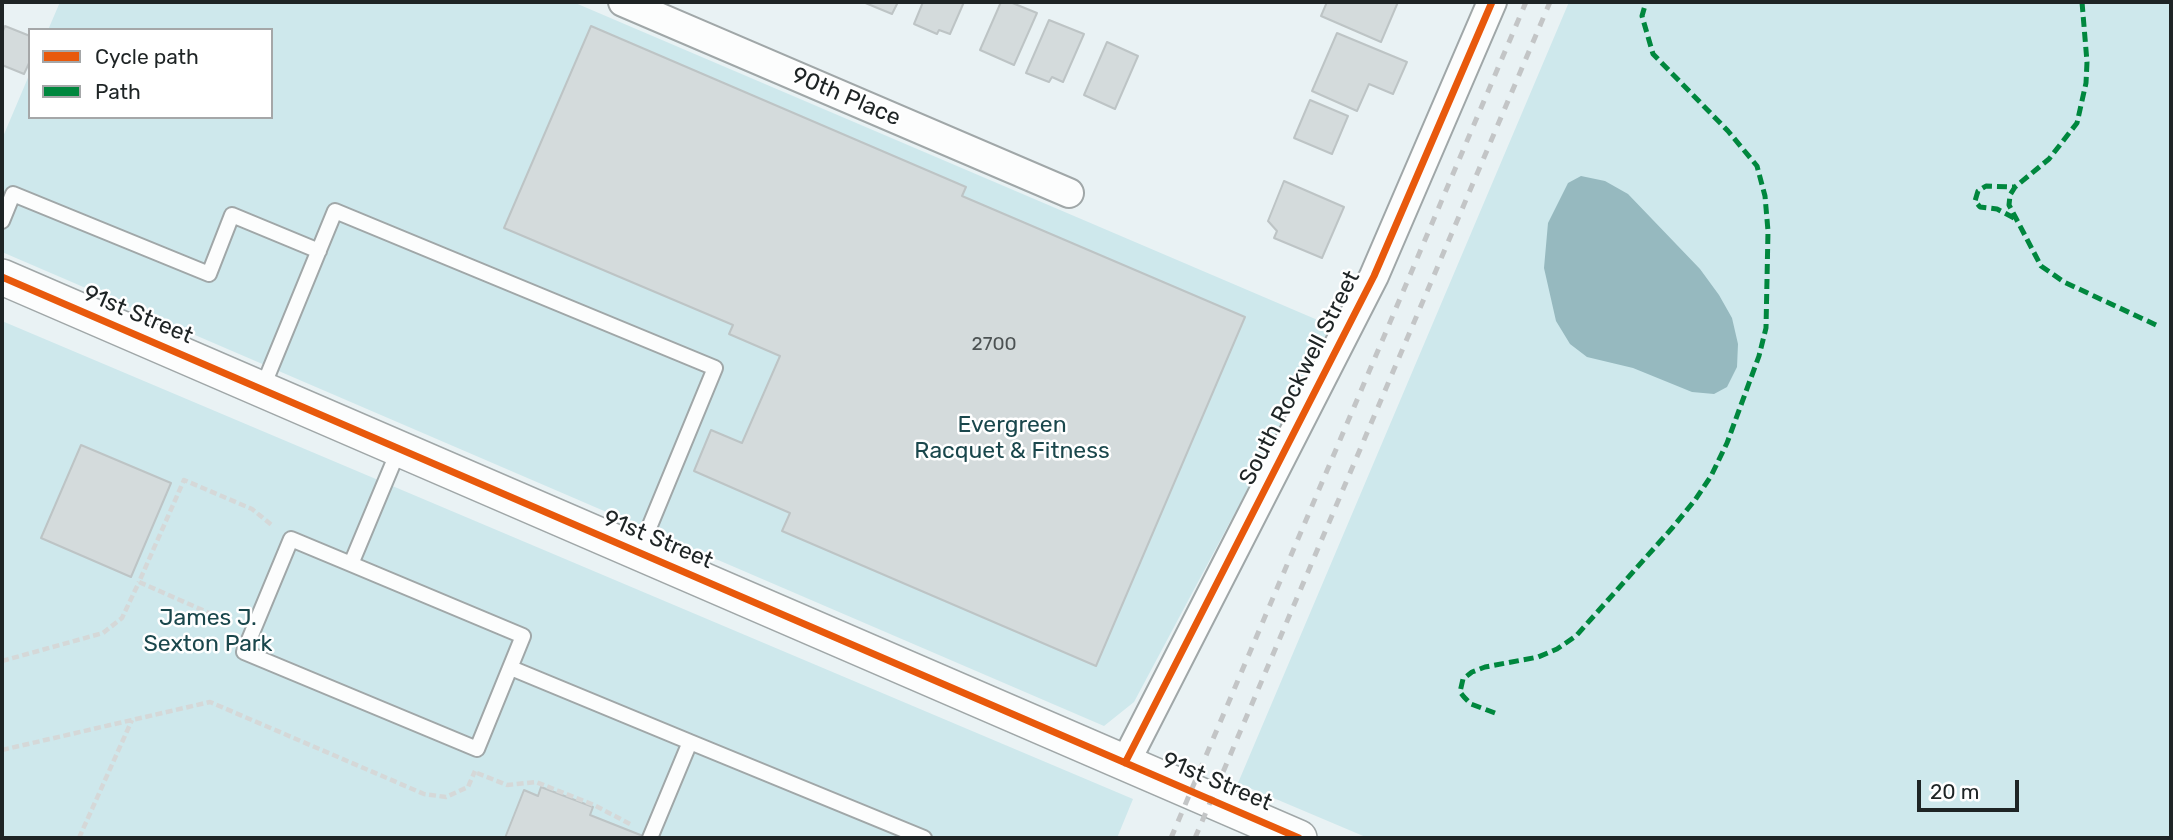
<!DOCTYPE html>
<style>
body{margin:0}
#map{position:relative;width:2173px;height:840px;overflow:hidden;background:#e9f2f4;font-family:Rubik,sans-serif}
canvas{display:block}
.frame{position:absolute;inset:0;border:4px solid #1e2425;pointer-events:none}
.legend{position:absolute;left:28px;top:28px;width:245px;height:91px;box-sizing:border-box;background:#fff;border:2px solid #a5a7a8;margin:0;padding:9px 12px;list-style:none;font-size:21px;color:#1e2425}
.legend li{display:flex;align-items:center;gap:14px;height:35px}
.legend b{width:35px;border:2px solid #a5a7a8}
.scale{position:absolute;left:1917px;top:780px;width:102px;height:32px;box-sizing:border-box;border:4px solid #1e2425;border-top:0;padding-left:9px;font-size:21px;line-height:24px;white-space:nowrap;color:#1e2425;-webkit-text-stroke:5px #fff;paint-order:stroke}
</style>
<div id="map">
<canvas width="2173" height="840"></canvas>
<div class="frame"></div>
<ul class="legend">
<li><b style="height:9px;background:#e8590c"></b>Cycle path</li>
<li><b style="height:9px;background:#00873e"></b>Path</li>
</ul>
<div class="scale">20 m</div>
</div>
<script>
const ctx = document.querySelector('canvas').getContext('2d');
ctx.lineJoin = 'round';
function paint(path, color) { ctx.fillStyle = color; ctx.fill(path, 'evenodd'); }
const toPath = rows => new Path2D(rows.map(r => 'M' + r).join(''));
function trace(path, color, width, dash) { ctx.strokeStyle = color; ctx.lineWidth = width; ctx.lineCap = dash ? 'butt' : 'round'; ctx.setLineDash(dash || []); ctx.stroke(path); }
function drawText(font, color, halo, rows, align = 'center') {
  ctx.font = font + ' Rubik,sans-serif'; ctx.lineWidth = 5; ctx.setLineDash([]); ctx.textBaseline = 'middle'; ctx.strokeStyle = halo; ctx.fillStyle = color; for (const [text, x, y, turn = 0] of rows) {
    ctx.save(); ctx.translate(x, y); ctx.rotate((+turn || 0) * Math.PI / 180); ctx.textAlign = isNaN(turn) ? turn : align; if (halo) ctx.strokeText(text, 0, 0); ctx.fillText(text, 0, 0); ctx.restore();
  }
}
const green = toPath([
 [60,2,573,2,1334,327,1134,702,1104,726,2,252,2,139,30,73,30,117,271,117,271,30,48,30],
 [1569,2,2171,2,2171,838,1368,838,1238,783],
 [2,321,1133,799,1117,838,2,838]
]);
const water = toPath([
 [1581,176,1605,181,1628,194,1700,269,1719,295,1732,318,1738,344,1737,367,1727,387,1714,394,1692,392,1633,368,1587,357,1570,344,1556,321,1544,268,1548,223,1568,183]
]);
const building = toPath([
 [863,2,898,2,892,14,863,2],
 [923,2,964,2,950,34,939,30,937,34,914,24,923,2],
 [1001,2,1010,2,1037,13,1014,65,980,50,1001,2],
 [1327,2,1398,2,1381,42,1321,16,1327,2],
 [1049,20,1084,34,1063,82,1052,77,1049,82,1026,73,1049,20],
 [5,26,30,36,30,61,24,74,2,65,2,33,5,26],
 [591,26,966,187,962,196,1245,317,1096,666,782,531,790,513,694,471,711,430,742,443,780,356,729,334,733,325,504,228,591,26],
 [1337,33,1407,62,1393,94,1369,84,1357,111,1312,91,1337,33],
 [1107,42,1138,56,1115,109,1084,95,1107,42],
 [1310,100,1348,116,1332,154,1294,138,1310,100],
 [1284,181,1344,207,1322,258,1274,238,1277,231,1268,221,1284,181],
 [81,445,171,483,131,577,41,538,81,445],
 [541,787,593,807,590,815,643,836,642,838,505,838,524,790,538,796,541,787]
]);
const path = toPath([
 [232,623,139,582,184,480,252,509,273,526],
 [2,661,103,633,122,618,139,582],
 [2,750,210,702,424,794,446,797,468,787,475,771],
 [477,773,507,785,536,782,594,805,632,825],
 [79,838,132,720]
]);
const service = toPath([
 [2,221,13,194,209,274,232,215,319,251],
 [262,389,335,211,715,368,639,552],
 [351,564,523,636,477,749,244,652,291,539,351,564,399,449],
 [511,668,690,742,650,838],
 [690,742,924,838]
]);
const minor = toPath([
 [623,2,1069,193],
 [1125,763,1374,276,1492,2]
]);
const tertiary = toPath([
 [2,277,1299,838]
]);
const rail = toPath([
 [1171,838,1526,2],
 [1195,838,1550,2]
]);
const quiet = toPath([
 [2082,2,2087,62,2086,83,2077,123,2049,159,2015,187,2010,195,2009,205,2041,266,2064,282,2156,325],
 [2014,218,1997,209,1980,207,1975,201,1978,191,1986,186,2015,187],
 [1495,713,1471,704,1464,697,1460,692,1463,679,1472,672,1485,667,1538,657,1557,649,1576,636,1673,527,1695,500,1711,476,1727,443,1759,356,1766,328,1768,231,1765,196,1757,166,1728,131,1653,54,1642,16,1646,2]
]);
const cycleway = toPath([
 [2,277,1299,838],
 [1125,763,1374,276,1492,2]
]);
const numberNames = [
 ["2700",994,345]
];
const streetNames = [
 ["90th Place",846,97,23],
 ["91st Street",138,315,23],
 ["South Rockwell Street",1300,378,-63],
 ["91st Street",658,540,23],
 ["91st Street",1217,782,23]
];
const parkNames = [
 ["Evergreen",1012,425],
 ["Racquet & Fitness",1012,451],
 ["James J.",208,618],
 ["Sexton Park",208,644]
];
paint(green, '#cee8ec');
paint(water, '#96b9bf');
paint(building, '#d4dbdc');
trace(building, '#bdc4c5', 2);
trace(service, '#a0a7a8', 18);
trace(minor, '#a0a7a8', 32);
trace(tertiary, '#a0a7a8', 38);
trace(path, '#d5d8d8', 4.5, [7, 3.5]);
trace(service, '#fcfdfd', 14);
trace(minor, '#fcfdfd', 28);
trace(tertiary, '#fcfdfd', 35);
trace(rail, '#c3c5c6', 5, [9, 9]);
trace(quiet, '#00873e', 5, [10, 5]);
trace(cycleway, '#e8590c', 7);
drawText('19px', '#4c5253', null, numberNames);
drawText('23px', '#1e2425', '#fff', streetNames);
drawText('23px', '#1a474c', '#fff', parkNames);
</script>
